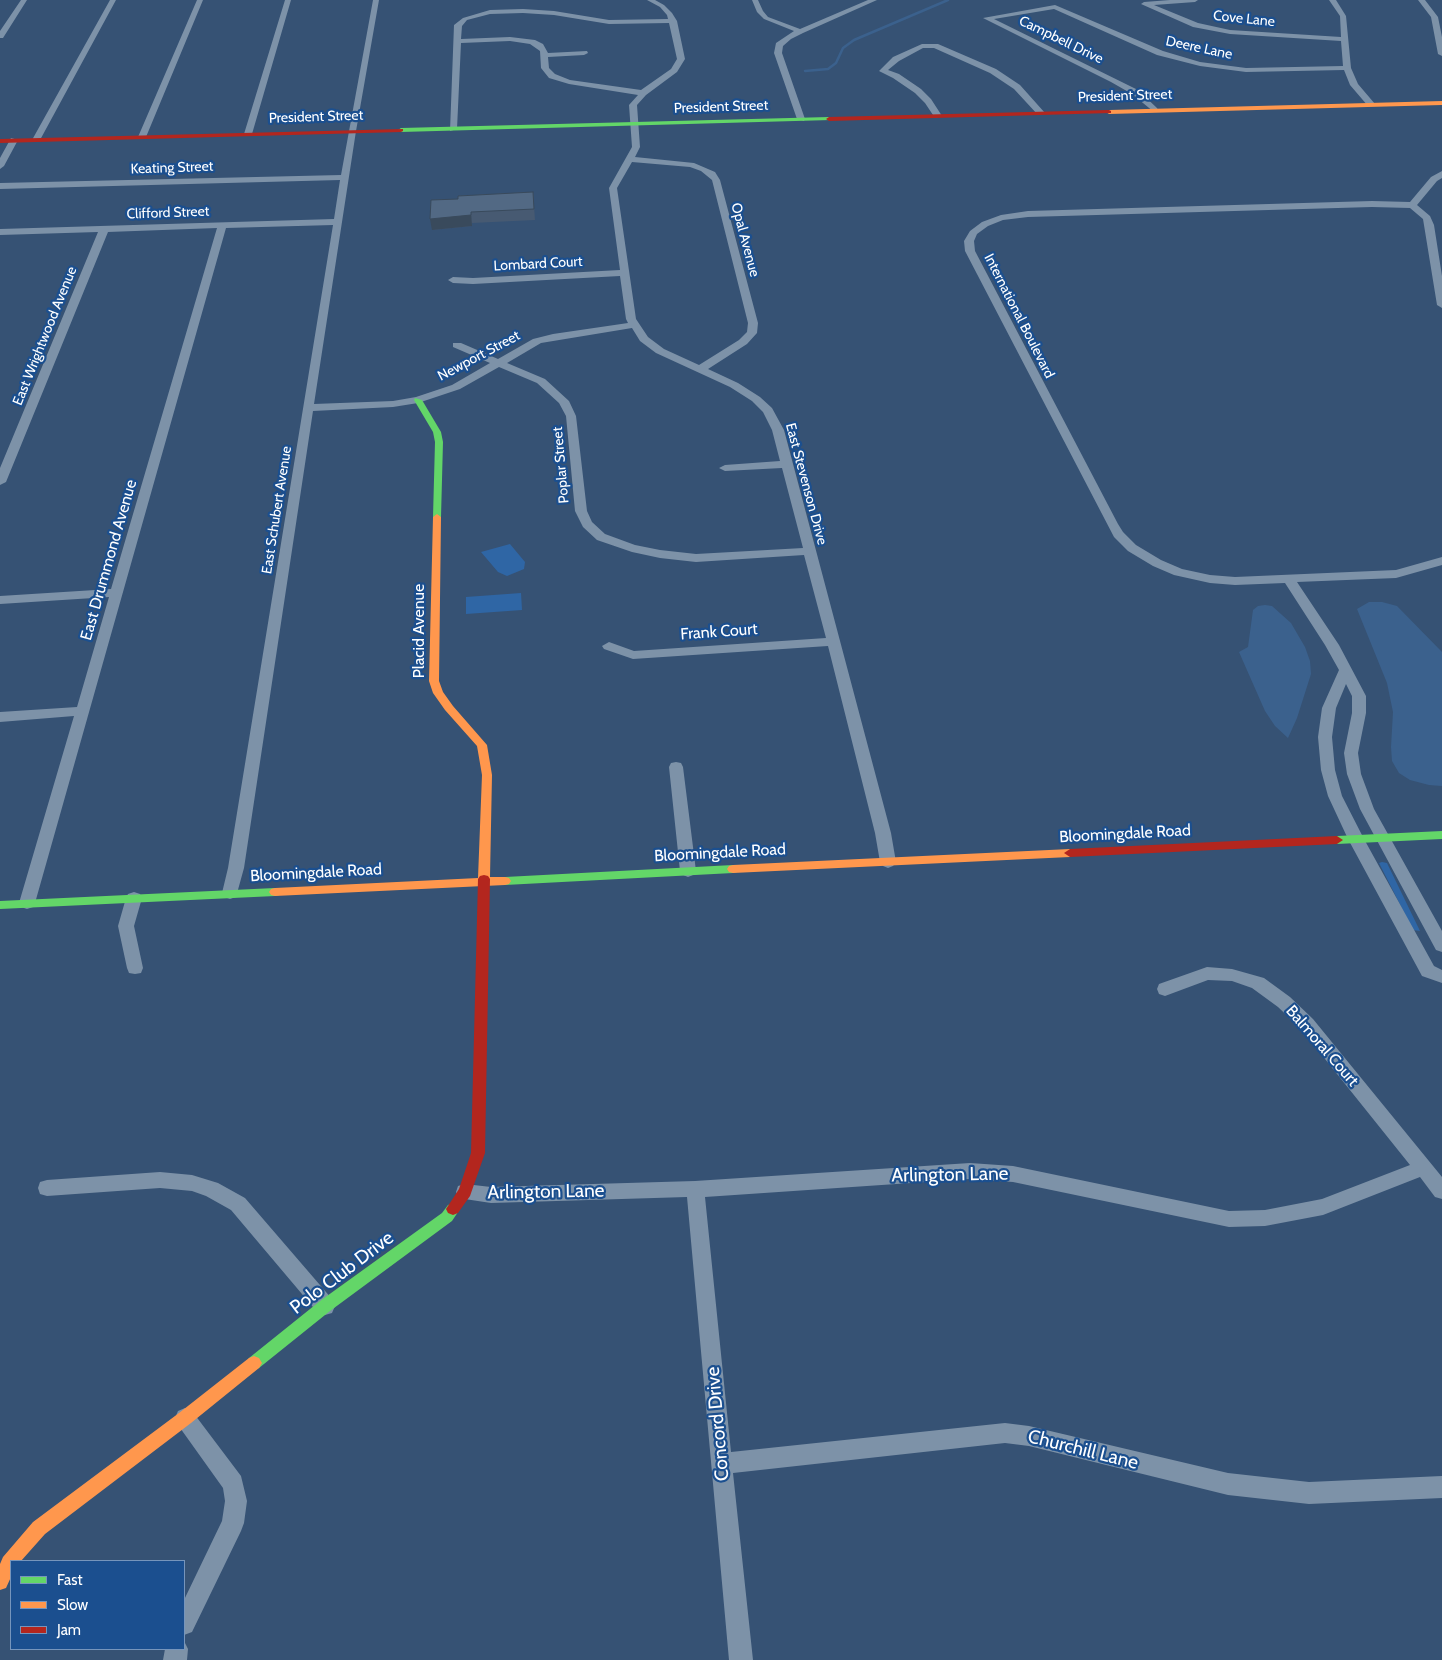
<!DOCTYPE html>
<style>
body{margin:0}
#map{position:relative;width:1442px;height:1660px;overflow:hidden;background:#365274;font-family:Cabin,sans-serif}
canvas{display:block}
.legend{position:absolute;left:10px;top:1560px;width:175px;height:90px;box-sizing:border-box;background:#1b4f8f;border:1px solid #7695bc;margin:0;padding:6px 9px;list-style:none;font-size:15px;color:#fff}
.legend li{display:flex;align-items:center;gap:10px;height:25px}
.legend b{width:25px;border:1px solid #7695bc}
</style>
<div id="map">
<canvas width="1442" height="1660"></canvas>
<ul class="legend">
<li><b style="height:6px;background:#63d668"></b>Fast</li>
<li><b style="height:6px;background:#ff974d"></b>Slow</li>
<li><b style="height:6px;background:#b3261e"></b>Jam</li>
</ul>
</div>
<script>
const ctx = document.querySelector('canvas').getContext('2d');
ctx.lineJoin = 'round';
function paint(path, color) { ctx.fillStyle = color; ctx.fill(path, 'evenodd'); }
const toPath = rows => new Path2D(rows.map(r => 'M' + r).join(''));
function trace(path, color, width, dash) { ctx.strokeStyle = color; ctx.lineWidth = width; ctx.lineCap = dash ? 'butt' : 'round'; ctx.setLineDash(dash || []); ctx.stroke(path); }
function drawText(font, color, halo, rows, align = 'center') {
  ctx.font = font + ' Cabin,sans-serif'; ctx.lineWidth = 4.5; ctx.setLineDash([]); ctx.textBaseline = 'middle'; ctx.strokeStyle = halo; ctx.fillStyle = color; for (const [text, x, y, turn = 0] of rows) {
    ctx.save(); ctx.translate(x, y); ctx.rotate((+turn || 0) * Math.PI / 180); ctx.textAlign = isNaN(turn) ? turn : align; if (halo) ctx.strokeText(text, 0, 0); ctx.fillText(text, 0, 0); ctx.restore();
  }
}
const green = toPath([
 [510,544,525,562,524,569,507,576,498,572,481,552],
 [521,593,522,610,466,614,466,597],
 [1382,862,1387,863,1420,931,1413,930,1379,863]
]);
const water = toPath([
 [1369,602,1382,602,1397,606,1442,652,1442,786,1429,785,1410,780,1399,773,1392,761,1391,747,1393,712,1387,683,1357,609],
 [1265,605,1272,606,1291,623,1305,647,1310,661,1311,674,1297,718,1288,738,1275,726,1265,711,1239,652,1248,647,1253,610,1258,606]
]);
const stream = toPath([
 [805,71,828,69,836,63,843,48,854,40,948,0]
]);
const street = toPath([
 [21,0,27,0,3,38,0,38,0,31,21,0],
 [110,0,116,0,40,140,33,142,32,140,110,0],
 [197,0,203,0,146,137,139,139,138,137,197,0],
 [285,0,291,0,252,134,245,136,244,134,285,0],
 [373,0,379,0,356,131,314,404,393,401,416,397,452,385,490,363,453,347,453,343,461,343,498,359,533,339,553,334,628,323,626,319,620,276,473,284,453,283,448,280,453,277,473,278,620,270,609,188,632,147,629,105,638,95,569,84,549,78,541,68,540,51,530,44,510,41,461,43,457,129,450,131,454,25,463,18,490,10,523,9,554,11,609,20,668,19,667,15,660,7,647,0,655,0,664,5,672,13,677,21,685,59,677,72,646,95,637,105,640,147,635,157,694,163,715,172,720,180,758,323,757,333,747,344,708,369,738,383,760,397,772,408,784,430,891,833,896,862,893,866,888,868,883,866,880,862,875,833,828,646,633,659,604,649,602,646,609,642,634,651,826,638,804,555,696,562,660,558,632,552,597,540,583,527,575,511,566,416,559,403,537,383,499,367,460,389,418,403,393,407,313,411,244,868,236,897,230,899,224,897,222,893,228,868,333,225,226,228,35,903,33,907,27,909,21,907,19,903,74,716,0,722,0,712,77,707,109,597,0,604,0,596,111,589,217,228,108,232,6,482,0,485,0,468,98,232,0,235,0,229,334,219,340,180,0,189,0,183,341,175,373,0],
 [523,13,554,15,609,24,669,23,677,59,671,69,641,90,570,80,555,74,549,68,548,57,584,55,588,53,587,51,548,53,543,44,535,40,510,37,461,39,462,26,467,20,490,14,523,13],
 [632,162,690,167,701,171,712,180,748,323,747,332,739,340,699,365,664,349,648,337,636,319,617,188,632,162],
 [632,328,640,341,656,353,730,387,752,401,763,412,772,430,780,461,725,465,719,468,725,471,782,468,803,548,696,554,660,550,635,545,605,534,592,522,587,511,576,416,569,401,545,379,507,363,541,343,632,328],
 [752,0,758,0,763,11,768,17,800,29,868,0,877,0,803,33,791,39,783,46,782,53,805,119,804,121,797,119,774,53,776,43,794,31,764,19,757,12,752,0],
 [1170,0,1198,0,1195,2,1154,5,1198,23,1230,30,1341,37,1340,16,1329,0,1336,0,1346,16,1351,68,1358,84,1375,104,1368,106,1350,85,1344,70,1246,72,1200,66,1157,55,1054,9,994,19,1138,90,1157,108,1158,110,1154,112,1132,94,1111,82,983,18,1055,5,1163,51,1200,62,1246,68,1343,66,1341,41,1230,34,1193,27,1141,4,1144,2,1170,0],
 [1418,0,1425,0,1438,17,1442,37,1442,56,1438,54,1431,17,1418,0],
 [922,44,938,44,996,69,1020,85,1045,113,1038,115,1014,89,990,73,934,48,923,48,899,61,888,70,899,74,921,89,931,99,942,116,935,118,925,103,915,93,893,78,879,71,893,57,922,44],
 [11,138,18,140,4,166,0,169,0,158,11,138],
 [1442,171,1442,178,1437,181,1417,205,1430,216,1434,225,1442,276,1442,308,1437,305,1423,219,1410,208,1372,207,1028,217,1003,220,988,226,977,234,974,241,975,251,1118,524,1123,532,1136,545,1161,560,1182,569,1210,575,1235,577,1396,570,1442,557,1442,565,1396,578,1297,582,1339,645,1366,696,1366,713,1358,753,1361,774,1374,809,1442,931,1442,952,1436,950,1360,809,1347,774,1344,753,1352,713,1352,696,1346,684,1336,708,1332,737,1335,770,1342,796,1364,839,1434,966,1442,970,1442,983,1422,976,1348,839,1328,796,1321,770,1318,737,1322,708,1339,670,1325,645,1285,583,1235,585,1210,583,1174,575,1153,566,1128,551,1114,537,965,251,964,241,970,231,982,222,1001,215,1028,211,1372,201,1410,202,1431,177,1442,171],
 [676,762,681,763,683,767,696,871,693,875,688,877,683,875,680,871,669,767,671,763,676,762],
 [134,892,140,894,142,898,134,926,143,968,141,973,135,974,129,973,127,968,118,926,126,898,128,894,134,892],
 [1207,967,1232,969,1264,978,1290,997,1313,1019,1442,1177,1442,1199,1435,1197,1420,1177,1323,1215,1265,1226,1229,1227,1013,1182,970,1179,705,1197,731,1452,1005,1423,1029,1426,1228,1473,1309,1482,1442,1476,1442,1498,1309,1504,1228,1495,1029,1446,1005,1443,733,1473,753,1660,729,1660,687,1197,491,1203,458,1198,456,1192,458,1186,465,1184,491,1187,695,1181,970,1163,1013,1166,1229,1211,1265,1210,1322,1199,1410,1165,1301,1029,1278,1007,1252,988,1232,981,1208,980,1165,996,1159,994,1157,989,1159,984,1207,967],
 [160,1172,192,1175,218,1183,245,1198,332,1299,335,1306,332,1313,325,1315,318,1313,231,1210,206,1196,192,1191,160,1188,47,1196,40,1194,38,1188,40,1182,47,1180,160,1172],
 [185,1408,192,1411,241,1476,247,1501,244,1523,241,1531,192,1632,184,1635,184,1600,222,1521,225,1501,223,1488,178,1425,175,1418,178,1411,185,1408],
 [184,1641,188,1649,187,1660,163,1660,165,1649,184,1649,184,1641]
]);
const fast = toPath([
 [829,117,832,119,831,120,401,132,398,130,401,128,829,117],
 [415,398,422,400,441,432,443,442,441,517,437,520,433,517,435,442,433,432,414,400,415,398],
 [1442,831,1442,839,1337,844,1331,840,1337,836,1442,831],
 [733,865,737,866,739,869,737,872,733,873,505,885,501,884,499,881,501,878,505,877,733,865],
 [275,888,279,889,281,892,279,895,275,896,0,909,0,901,275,888],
 [453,1203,458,1205,460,1209,452,1221,330,1311,259,1368,254,1370,249,1368,246,1363,249,1358,320,1301,442,1213,448,1205,453,1203]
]);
const slow = toPath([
 [1442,101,1442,105,1109,114,1106,112,1109,110,1442,101],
 [437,514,441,517,439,681,443,692,453,706,487,745,492,775,490,877,505,877,509,878,511,881,509,884,505,885,275,896,271,895,269,892,271,889,275,888,478,878,482,775,477,746,445,710,433,693,429,681,433,517,437,514],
 [1070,849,1076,853,1070,857,733,873,729,872,727,869,729,866,733,865,1070,849],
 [254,1356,259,1358,262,1363,259,1368,191,1423,45,1534,21,1561,11,1561,11,1577,6,1588,0,1590,0,1564,3,1557,33,1522,179,1413,249,1358,254,1356]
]);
const jam = toPath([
 [1109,110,1111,111,1111,113,829,121,826,119,829,117,1109,110],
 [403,129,403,131,401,132,0,143,0,139,403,129],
 [1337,836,1343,840,1337,844,1070,857,1064,853,1070,849,1337,836],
 [484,875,488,876,490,879,485,1153,470,1196,458,1213,453,1215,448,1213,446,1209,459,1189,471,1153,478,879,480,876,484,875]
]);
const wall = toPath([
 [533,192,535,220,472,223,472,226,432,230,458,199]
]);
const shadedWall = toPath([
 [471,212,472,226,432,230,430,219]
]);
const building = toPath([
 [533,192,534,209,471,212,471,215,430,219,431,200,458,199,458,196,533,192]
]);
const farStreetnames = [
 ["Cove Lane",1244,19,6],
 ["Campbell Drive",1061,40,26],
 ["Deere Lane",1199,48,12],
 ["President Street",1125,96,-2],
 ["President Street",721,107,-2],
 ["President Street",316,117,-2],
 ["Keating Street",172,168,-2],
 ["Clifford Street",168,213,-2],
 ["Opal Avenue",745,240,75],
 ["Lombard Court",538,264,-3],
 ["International Boulevard",1019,316,63],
 ["East Wrightwood Avenue",45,336,-68],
 ["Newport Street",479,356,-28],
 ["Poplar Street",561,465,-95],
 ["East Stevenson Drive",806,484,75],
 ["East Schubert Avenue",277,510,-81]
];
const streetNames = [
 ["East Drummond Avenue",109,560,-74],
 ["Placid Avenue",419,631,-90],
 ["Frank Court",719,632,-4],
 ["Bloomingdale Road",1125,834,-3],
 ["Bloomingdale Road",720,853,-3],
 ["Bloomingdale Road",316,873,-3],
 ["Balmoral Court",1322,1046,49]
];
const nearStreetnames = [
 ["Arlington Lane",950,1175,-1],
 ["Arlington Lane",546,1192,-1],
 ["Polo Club Drive",342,1273,-37],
 ["Concord Drive",718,1424,-95],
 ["Churchill Lane",1083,1450,14]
];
paint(green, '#2f66a5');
paint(water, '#3b618d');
trace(stream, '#3b618d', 2.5);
paint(street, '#7d92a8');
paint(fast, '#63d668');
paint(slow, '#ff974d');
paint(jam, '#b3261e');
paint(wall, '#475a72');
paint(shadedWall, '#394a5c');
paint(building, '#526984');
trace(building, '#394a5c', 1);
drawText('14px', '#fff', '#1b4f8f', farStreetnames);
drawText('16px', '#fff', '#1b4f8f', streetNames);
drawText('19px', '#fff', '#1b4f8f', nearStreetnames);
</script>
